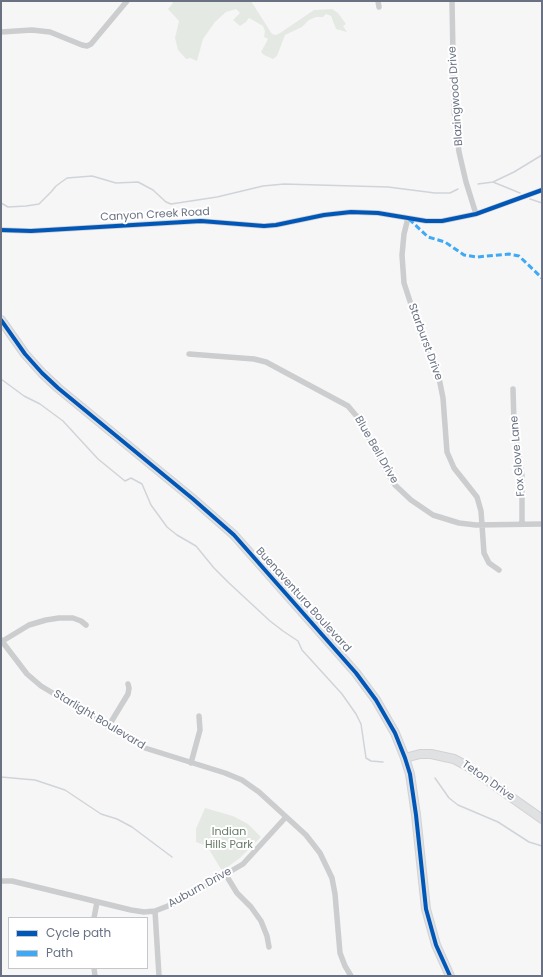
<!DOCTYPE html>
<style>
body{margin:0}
#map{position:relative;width:543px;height:977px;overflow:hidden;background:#f6f6f6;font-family:Poppins,sans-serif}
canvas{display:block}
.frame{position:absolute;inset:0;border:2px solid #697183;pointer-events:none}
.legend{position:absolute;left:8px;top:917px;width:140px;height:52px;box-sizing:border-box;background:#fff;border:1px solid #c3c6cd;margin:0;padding:5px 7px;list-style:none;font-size:12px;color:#697183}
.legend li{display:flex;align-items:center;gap:8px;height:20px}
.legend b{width:20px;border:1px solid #c3c6cd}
</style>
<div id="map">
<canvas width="543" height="977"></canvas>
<div class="frame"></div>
<ul class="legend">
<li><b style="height:5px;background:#0057b8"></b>Cycle path</li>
<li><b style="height:5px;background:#3fa9f5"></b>Path</li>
</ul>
</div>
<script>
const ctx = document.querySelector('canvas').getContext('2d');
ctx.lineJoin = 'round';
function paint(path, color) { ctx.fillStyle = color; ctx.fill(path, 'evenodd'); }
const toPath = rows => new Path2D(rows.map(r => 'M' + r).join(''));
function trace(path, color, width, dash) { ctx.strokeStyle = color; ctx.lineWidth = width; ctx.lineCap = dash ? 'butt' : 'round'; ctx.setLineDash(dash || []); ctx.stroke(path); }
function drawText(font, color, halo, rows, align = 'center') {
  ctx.font = font + ' Poppins,sans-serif'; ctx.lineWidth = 4; ctx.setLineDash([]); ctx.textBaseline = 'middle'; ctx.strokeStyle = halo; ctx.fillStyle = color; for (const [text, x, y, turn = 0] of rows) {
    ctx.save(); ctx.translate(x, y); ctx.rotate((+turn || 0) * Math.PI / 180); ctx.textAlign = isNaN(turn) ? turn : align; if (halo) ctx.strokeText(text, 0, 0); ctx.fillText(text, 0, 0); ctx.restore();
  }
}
const green = toPath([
 [172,1,251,1,272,34,276,35,280,33,314,10,332,9,338,13,346,24,343,26,347,32,336,29,331,16,326,14,323,17,316,17,309,20,302,27,285,35,277,56,273,59,264,55,261,52,268,39,264,37,265,31,263,26,249,18,246,22,240,26,233,20,240,13,236,9,226,12,215,22,203,39,197,61,190,58,186,59,178,50,175,38,179,21,168,9,173,3],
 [205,808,233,816,248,824,261,837,240,858,222,871,207,846,196,842,196,829]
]);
const stream = toPath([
 [493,182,520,193],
 [478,184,493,182,514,172,542,155],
 [530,199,542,203],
 [1,203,8,207,26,206,39,204,51,192,56,186,67,178,92,176,116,183,138,182,153,190,166,202,171,204,217,197,263,186,284,184,388,187,435,193,450,193,458,189],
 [1,379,24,396,40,404,63,421,98,459,125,481,131,478,142,484,151,505,167,527,177,535,196,546,214,568,229,583,270,621,283,631,298,641,302,650,342,694,356,714,361,724,366,758,371,761,383,762],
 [1,777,35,780,65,790,101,814,117,819,132,827,172,857],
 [435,778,449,798,458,805,498,822,529,842,542,846]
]);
const street = toPath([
 [378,1,379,7],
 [452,1,454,110,456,127,459,152,466,182,476,214],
 [1,32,32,30,50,32,82,45,87,46,91,44,127,1],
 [408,218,404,234,402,255,404,283,422,338,439,378,443,398,447,452,454,468,477,497,481,511,484,553,489,563,499,570],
 [1,230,31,231,201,221,264,226,276,225,324,215,351,212,378,213,426,221,442,221,476,214,542,190],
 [189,354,254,359,266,362,348,406,359,419,386,471,395,485,411,500,433,515,459,523,476,525,542,524],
 [513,389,514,424,522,476,522,524],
 [1,640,27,674,41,686,145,748,225,773,242,780,259,792,306,835,320,853,332,878,335,894,340,953,345,966,351,976],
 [1,642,29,625,46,620,59,618,73,618,81,621,86,625],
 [108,727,128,694,129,688,128,684],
 [191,763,200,730,199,716],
 [226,875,237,893,251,907,261,921,267,936,269,947],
 [1,881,12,881,131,910,144,912,155,911,178,902,243,864,286,817],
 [155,911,159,976],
 [94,918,97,902],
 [94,968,95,976]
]);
const secondary = toPath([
 [1,320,25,354,42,373,58,388,193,499,234,535,356,673,376,700,395,733,405,758,410,774,416,815,426,909,436,945,450,976],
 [405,758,420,754,431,754,454,759,467,766,542,819]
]);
const quiet = toPath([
 [409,219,428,237,445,242,464,255,477,257,509,254,519,256,542,278]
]);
const cycleway = toPath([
 [1,230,31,231,201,221,264,226,276,225,324,215,351,212,378,213,426,221,442,221,476,214,542,190],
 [1,320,25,354,42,373,58,388,193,499,234,535,356,673,376,700,395,733,405,758,410,774,416,815,426,909,436,945,450,976]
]);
const streetNames = [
 ["Blazingwood Drive",456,96,-94],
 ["Canyon Creek Road",155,215,-3],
 ["Starburst Drive",425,342,70],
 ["Blue Bell Drive",376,450,60],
 ["Fox Glove Lane",518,456,-95],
 ["Buenaventura Boulevard",303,600,48],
 ["Starlight Boulevard",99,720,31],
 ["Teton Drive",488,781,35],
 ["Auburn Drive",200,888,-29]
];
const parkNames = [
 ["Indian",229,832],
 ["Hills Park",229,845]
];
paint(green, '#e5e9e4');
trace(stream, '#d0d4d9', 1.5);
trace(secondary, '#d2d2d4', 10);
trace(street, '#cccdcf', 5.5);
trace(secondary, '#e0e1e2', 8);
trace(quiet, '#3fa9f5', 3, [6, 3]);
trace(cycleway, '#0057b8', 4);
drawText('11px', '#697183', '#fff', streetNames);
drawText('11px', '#677b68', '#fff', parkNames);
</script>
